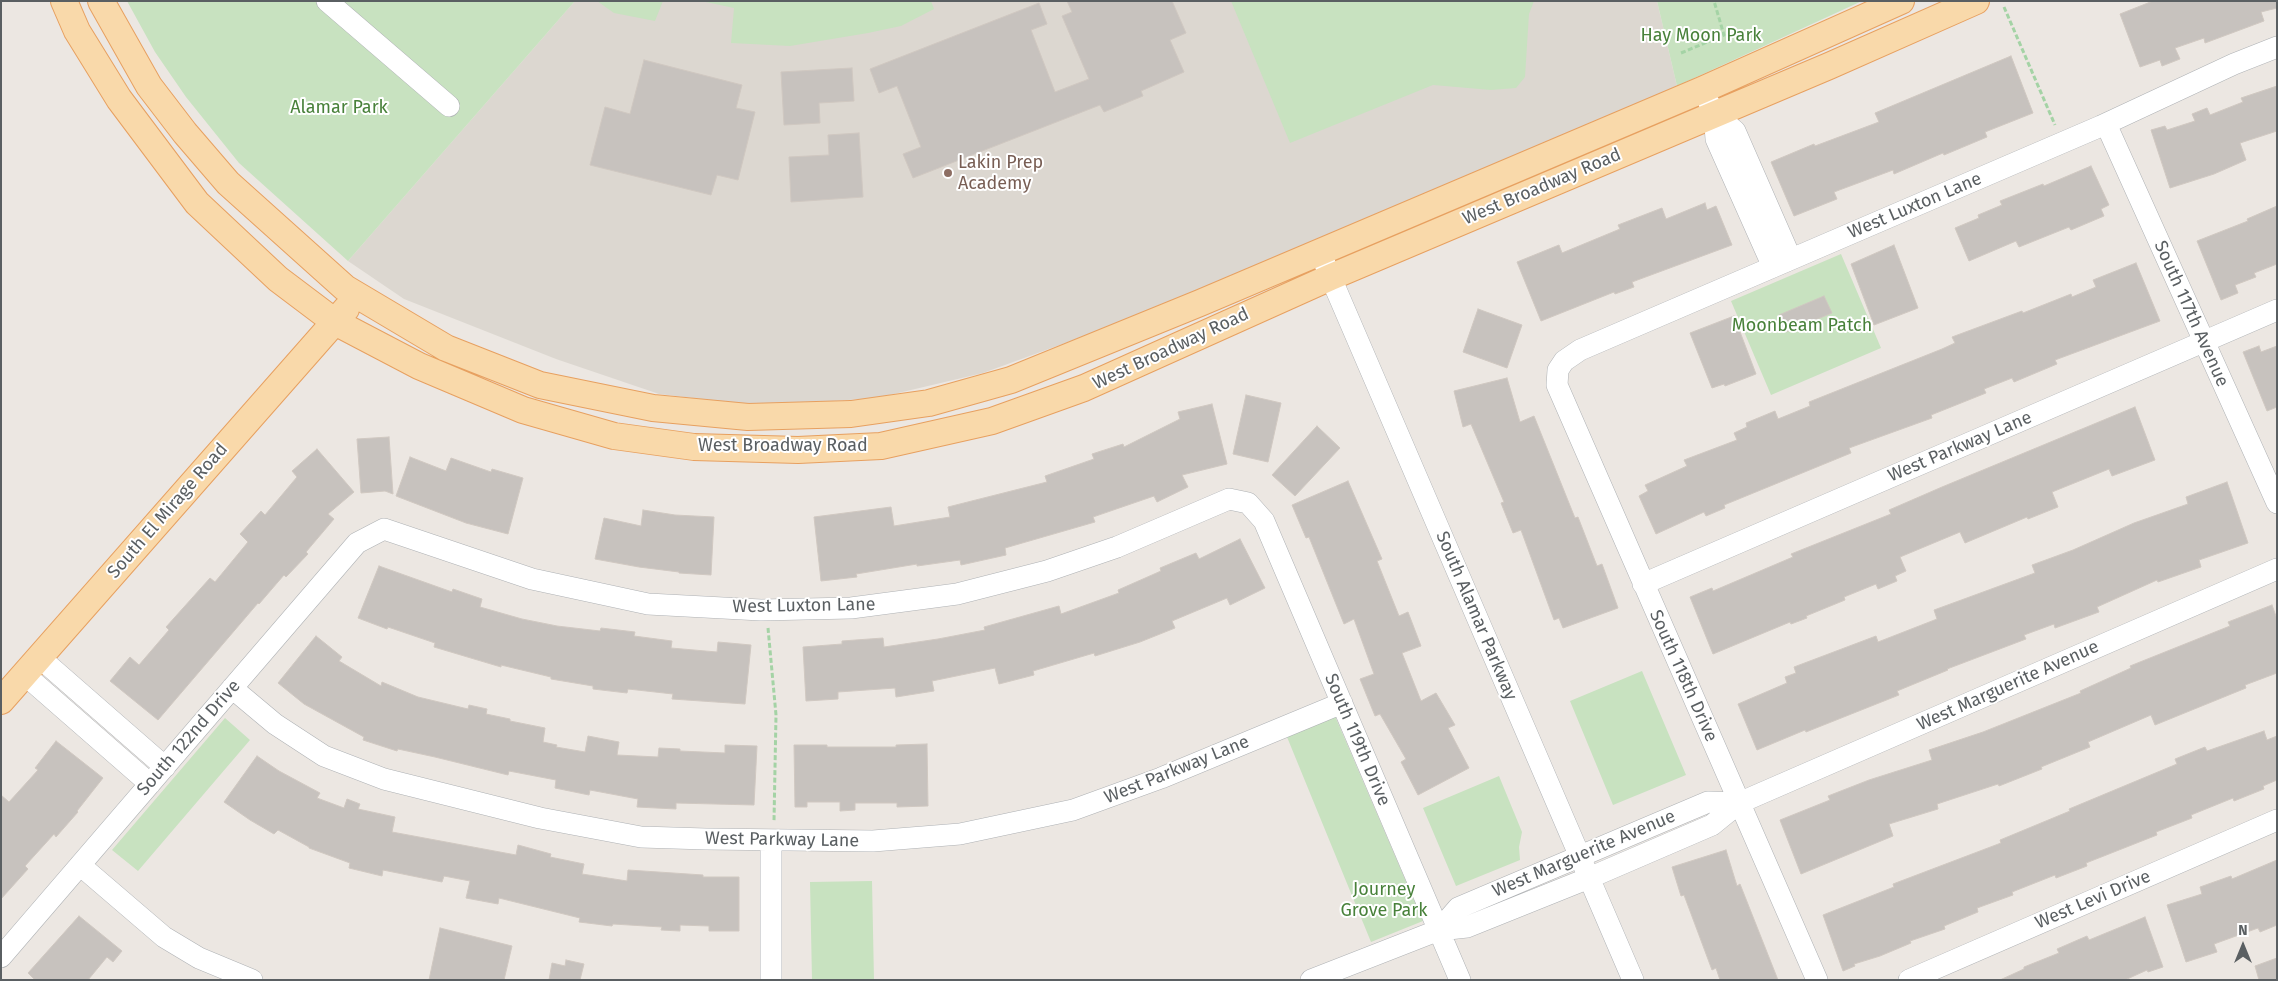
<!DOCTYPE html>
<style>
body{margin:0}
#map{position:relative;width:2278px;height:981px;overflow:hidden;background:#ece7e2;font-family:"Fira Sans",sans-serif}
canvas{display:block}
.frame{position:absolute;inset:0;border:2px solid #5a5f62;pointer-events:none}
.north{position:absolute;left:2218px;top:921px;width:50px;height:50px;-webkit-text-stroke:4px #fff;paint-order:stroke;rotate:0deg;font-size:14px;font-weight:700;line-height:20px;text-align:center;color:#5a5f62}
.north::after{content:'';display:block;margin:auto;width:18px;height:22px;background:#5a5f62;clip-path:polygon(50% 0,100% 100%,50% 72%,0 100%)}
</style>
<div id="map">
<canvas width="2278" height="981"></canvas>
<div class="frame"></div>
<div class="north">N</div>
</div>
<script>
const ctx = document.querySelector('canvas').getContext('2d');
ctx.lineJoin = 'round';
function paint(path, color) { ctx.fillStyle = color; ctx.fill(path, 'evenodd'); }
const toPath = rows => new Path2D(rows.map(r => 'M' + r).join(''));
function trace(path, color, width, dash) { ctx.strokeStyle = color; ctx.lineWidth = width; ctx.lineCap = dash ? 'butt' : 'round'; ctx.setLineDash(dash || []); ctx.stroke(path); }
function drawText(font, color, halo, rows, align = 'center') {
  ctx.font = font + ' "Fira Sans",sans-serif'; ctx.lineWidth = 4; ctx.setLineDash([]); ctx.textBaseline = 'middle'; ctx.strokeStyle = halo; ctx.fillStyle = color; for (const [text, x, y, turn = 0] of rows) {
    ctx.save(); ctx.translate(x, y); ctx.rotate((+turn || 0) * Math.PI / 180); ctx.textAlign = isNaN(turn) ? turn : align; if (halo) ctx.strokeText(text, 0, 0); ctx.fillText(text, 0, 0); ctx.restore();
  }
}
const education = toPath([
 [575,1,1657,1,1677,86,1131,319,983,373,877,398,761,406,659,394,556,359,404,299,348,261]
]);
const green = toPath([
 [127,1,575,1,348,261,239,163,186,97,155,52],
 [597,1,663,1,655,21,614,13],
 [701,1,931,1,934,9,901,26,868,33,790,46,731,43,734,8],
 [1231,1,1534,1,1529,14,1525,77,1516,88,1491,90,1433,85,1290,143],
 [1657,1,1862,1,1677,86],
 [1841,254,1881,348,1771,395,1731,301],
 [1642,671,1686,775,1613,805,1570,701],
 [1335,716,1423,921,1371,942,1287,737],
 [225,718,250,740,138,871,112,850],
 [1499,776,1522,832,1519,847,1520,860,1456,886,1423,808],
 [872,881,874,980,812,980,810,882]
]);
const building = toPath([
 [1067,1,1172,1,1186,33,1170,40,1184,72,1141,91,1143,96,1104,112,1100,105,913,178,903,154,921,147,897,86,879,93,870,69,1039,3,1047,24,1031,30,1055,92,1089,79,1062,16,1072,12,1067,1],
 [2153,1,2277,1,2277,8,2261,12,2264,21,2205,43,2204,38,2175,48,2180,59,2162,66,2160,60,2140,67,2120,14,2153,1],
 [2011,56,2033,113,1985,132,1987,137,1944,155,1943,153,1894,174,1893,170,1834,192,1837,199,1794,216,1771,162,1814,144,1815,146,1879,122,1875,113,2011,56],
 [644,60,742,85,736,108,755,112,738,180,717,175,711,195,590,165,605,107,630,114,644,60],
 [852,68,854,101,819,103,820,123,784,125,781,72,852,68],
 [2277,86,2277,131,2240,143,2246,160,2214,174,2170,188,2151,130,2165,126,2167,130,2195,121,2192,114,2207,108,2210,115,2243,102,2241,98,2277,86],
 [859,133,863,197,791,202,789,157,829,155,828,135,859,133],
 [2091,166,2109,205,2101,209,2104,216,2071,230,2069,227,2019,247,2016,241,1969,261,1955,228,1979,218,1978,215,2002,205,2000,201,2043,184,2044,186,2091,166],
 [1705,203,1707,210,1716,206,1732,245,1632,282,1634,287,1615,294,1614,292,1541,321,1517,262,1559,245,1562,253,1620,229,1618,225,1662,208,1666,219,1705,203],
 [2277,206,2277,264,2254,273,2256,277,2235,285,2238,293,2221,300,2197,241,2248,221,2247,219,2277,206],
 [1894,245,1918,308,1874,325,1851,264,1894,245],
 [2136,263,2160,321,2055,360,2057,364,2014,382,2012,378,1984,389,1986,393,1931,415,1932,418,1849,448,1851,453,1724,505,1725,508,1706,516,1704,512,1656,534,1639,496,1648,491,1645,485,1687,466,1684,460,1737,440,1734,433,1747,427,1746,423,1775,411,1778,419,1810,406,1809,402,1942,349,1955,343,1952,337,2022,311,2023,313,2071,294,2072,297,2096,287,2093,280,2136,263],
 [1824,296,1832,313,1786,332,1779,315,1824,296],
 [1478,309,1522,325,1507,368,1463,352,1478,309],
 [1734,316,1756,374,1725,386,1724,384,1712,388,1690,333,1734,316],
 [2259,346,2261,352,2277,346,2277,407,2267,411,2243,352,2259,346],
 [1507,378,1520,422,1534,416,1575,518,1578,517,1597,566,1602,564,1618,608,1563,628,1559,618,1554,620,1521,530,1513,533,1501,503,1504,502,1471,424,1463,427,1454,391,1507,378],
 [1246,395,1281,403,1268,462,1233,454,1246,395],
 [1212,404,1227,464,1182,475,1188,487,1157,502,1154,496,1093,517,1095,522,1005,548,1006,555,961,565,960,560,917,566,917,564,856,574,857,577,821,581,814,517,891,507,894,526,950,517,948,507,1047,482,1045,476,1094,459,1092,454,1123,444,1124,447,1180,419,1178,412,1212,404],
 [2135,407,2155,460,2112,476,2109,469,2052,492,2058,507,2028,519,2027,517,1965,543,1960,532,1900,557,1906,571,1895,576,1897,581,1878,589,1876,584,1844,597,1845,600,1806,616,1807,618,1791,624,1790,622,1713,654,1690,597,1712,588,1713,591,1793,557,1791,554,1891,514,1889,510,1942,487,2135,407],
 [1317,426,1340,448,1295,496,1272,475,1317,426],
 [389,437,393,494,385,491,361,493,357,439,389,437],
 [317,449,354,492,328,514,334,519,306,552,308,554,286,577,284,575,259,604,258,603,158,720,110,681,130,657,139,665,169,630,166,627,210,578,215,582,248,542,240,534,261,511,265,515,297,477,292,471,317,449],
 [410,457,446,471,451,458,491,472,492,469,523,478,508,534,466,523,396,496,410,457],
 [1348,481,1382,559,1377,561,1399,616,1408,612,1421,646,1402,653,1421,701,1436,693,1455,725,1448,728,1469,768,1418,795,1401,762,1406,759,1380,714,1375,716,1360,679,1374,674,1354,619,1344,624,1309,537,1306,538,1292,505,1348,481],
 [2227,482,2248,543,2199,560,2201,567,2158,582,2157,580,2097,607,2099,612,2055,628,2054,624,2024,635,2026,639,1947,669,1948,670,1897,691,1899,695,1806,732,1805,730,1757,750,1738,704,1787,683,1785,677,1796,673,1794,667,1876,636,1878,642,1937,619,1934,610,2035,573,2032,565,2073,550,2134,523,2188,504,2186,497,2227,482],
 [643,510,675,515,714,517,711,575,679,573,679,572,639,567,595,559,604,518,641,526,643,510],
 [1240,539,1265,588,1230,605,1227,598,1172,621,1175,628,1140,642,1095,656,1094,653,1033,671,1034,675,999,684,995,668,932,681,934,691,896,697,895,688,838,692,838,699,806,701,803,647,842,644,842,641,883,638,884,647,938,639,985,630,984,627,1059,606,1061,614,1119,593,1118,590,1161,571,1160,568,1196,553,1199,559,1240,539],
 [379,566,452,592,453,589,482,599,480,607,522,619,557,626,600,631,601,628,635,632,634,636,672,641,671,648,717,652,718,642,751,645,745,704,672,699,673,694,628,689,627,693,593,689,593,686,551,679,551,677,501,665,501,667,434,647,435,643,388,627,387,629,358,618,379,566],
 [2272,605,2277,619,2277,673,2245,685,2246,688,2155,725,2151,715,2088,742,2090,747,2041,767,2042,769,1999,786,1998,784,1937,804,1938,809,1889,824,1893,836,1801,874,1780,820,1830,800,1828,796,1869,780,1932,760,1929,750,1983,732,2081,693,2080,691,2131,668,2130,666,2230,626,2228,622,2272,605],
 [316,636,342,657,339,661,381,686,382,682,418,697,468,709,469,705,487,709,486,714,510,719,510,721,545,728,543,742,557,745,556,747,585,752,588,736,619,742,617,755,658,757,659,748,680,749,680,751,725,753,725,745,757,746,754,805,676,803,676,809,637,807,638,799,590,790,589,795,555,788,556,780,509,771,508,775,435,757,398,749,397,751,363,740,364,737,304,704,278,683,316,636],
 [2264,731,2267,740,2277,736,2277,780,2263,786,2264,789,2234,801,2233,798,2191,815,2192,818,2156,832,2157,835,2086,863,2087,866,2056,878,2055,875,2012,892,2013,895,1977,908,1978,912,1944,926,1945,929,1910,941,1911,943,1880,956,1854,964,1855,966,1843,971,1823,915,1894,887,1893,884,2001,843,2000,840,2070,811,2069,809,2177,764,2175,759,2205,747,2207,751,2264,731],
 [56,741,103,778,77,811,78,812,56,837,54,834,25,866,28,869,1,899,1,795,9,802,38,770,35,768,56,741],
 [927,744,928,806,897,807,897,803,855,803,855,810,840,811,840,802,807,802,807,807,795,807,794,745,827,745,827,747,896,747,896,745,927,744],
 [257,756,279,771,320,793,317,798,344,808,347,799,360,804,358,809,395,817,392,832,516,855,518,845,551,854,550,857,584,864,582,874,627,881,628,870,703,875,703,877,739,877,739,931,709,931,709,926,680,925,680,931,661,930,662,927,613,924,612,926,579,922,580,918,499,898,498,904,466,898,470,881,444,876,442,882,383,870,382,876,349,868,350,863,309,848,309,847,278,830,274,834,250,820,224,802,257,756],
 [1726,850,1737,886,1740,884,1778,980,1720,980,1716,968,1712,970,1684,895,1681,896,1672,867,1726,850],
 [2277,860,2277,925,2260,932,2258,928,2214,944,2217,952,2186,962,2167,905,2202,894,2200,887,2231,876,2232,879,2277,860],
 [79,916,122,951,113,962,107,957,88,980,35,980,28,973,79,916],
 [2145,917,2163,967,2148,972,2147,970,2125,980,2000,980,2024,969,2024,967,2059,953,2057,949,2087,936,2089,940,2145,917],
 [440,928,512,946,504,980,429,980,440,928],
 [2277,958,2277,980,2259,980,2255,966,2277,958],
 [566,960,584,964,580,980,549,980,552,963,565,966,566,960]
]);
const path = toPath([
 [2004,7,2055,125],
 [1681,53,1724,35,1714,1],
 [768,628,776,715,774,821]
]);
const minor = toPath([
 [327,1,449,106],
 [1709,103,1714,113,1735,131,1791,259],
 [1714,113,1716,139,1773,267],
 [2106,124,2277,503],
 [1325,264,1633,980],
 [1643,584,2277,310],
 [39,657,165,767],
 [24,674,150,784],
 [232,688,275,724,324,756,384,779,540,818,641,837,706,839,873,841,960,834,1073,810,1161,778,1342,703],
 [80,865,164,937,199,958,252,980],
 [1439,930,1458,908,1708,802,1739,803],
 [1,957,357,543,384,529,532,579,648,604,761,610,851,608,957,594,1047,571,1117,547,1229,499,1248,503,1264,521,1460,980],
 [771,980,771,840],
 [1311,980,1439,930,1467,927,1589,878,1712,825,1739,803,2277,569],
 [1817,980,1557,385,1558,370,1564,361,1580,350,2101,126,2234,64,2277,47],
 [1909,980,2277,820]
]);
const major = toPath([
 [64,1,77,31,119,99,197,203,278,279,335,322,419,366,523,410,614,436,694,447,798,450,881,446,992,421,1084,388,1331,277,1829,66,1976,1],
 [101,1,149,86,185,133,228,183,345,288,446,348,540,385,653,408,748,417,851,414,929,403,1011,380,1200,303,1702,90,1901,1],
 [1,701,346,309]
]);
const markers = [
 [948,173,5,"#8d6e63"]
];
const parkNames = [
 ["Hay Moon Park",1701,36],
 ["Alamar Park",339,108],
 ["Moonbeam Patch",1802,326],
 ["Journey",1384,890],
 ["Grove Park",1384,911]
];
const educationNames = [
 ["Lakin Prep",958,163],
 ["Academy",958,184]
];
const streetNames = [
 ["West Broadway Road",1542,187,-23],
 ["West Luxton Lane",1915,206,-23],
 ["South 117th Avenue",2191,314,66],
 ["West Broadway Road",1171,349,-25],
 ["West Broadway Road",783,446],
 ["West Parkway Lane",1960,447,-23],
 ["South El Mirage Road",168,511,-49],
 ["West Luxton Lane",804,606,-1],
 ["South Alamar Parkway",1476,616,67],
 ["South 118th Drive",1683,676,66],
 ["West Marguerite Avenue",2008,686,-24],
 ["South 122nd Drive",189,738,-49],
 ["South 119th Drive",1357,740,67],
 ["West Parkway Lane",1177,770,-22],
 ["West Parkway Lane",782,840,1],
 ["West Marguerite Avenue",1584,854,-23],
 ["West Levi Drive",2093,900,-23]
];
paint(education, '#dcd7d0');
paint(green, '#c8e2c0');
paint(building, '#c7c2be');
trace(building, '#d0c8c1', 1);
trace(minor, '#aeb1b4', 22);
trace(major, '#e7a060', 28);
trace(path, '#a4d3a5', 3, [5, 2.5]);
trace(minor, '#fff', 21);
trace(major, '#f9d9aa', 26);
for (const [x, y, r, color] of markers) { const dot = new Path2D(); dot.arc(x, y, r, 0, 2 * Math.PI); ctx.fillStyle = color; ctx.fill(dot); trace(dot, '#fff', 2); }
drawText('18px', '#48813a', '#fff', parkNames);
drawText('18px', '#785e54', '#fff', educationNames, 'left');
drawText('18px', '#5a5f62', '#fff', streetNames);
</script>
